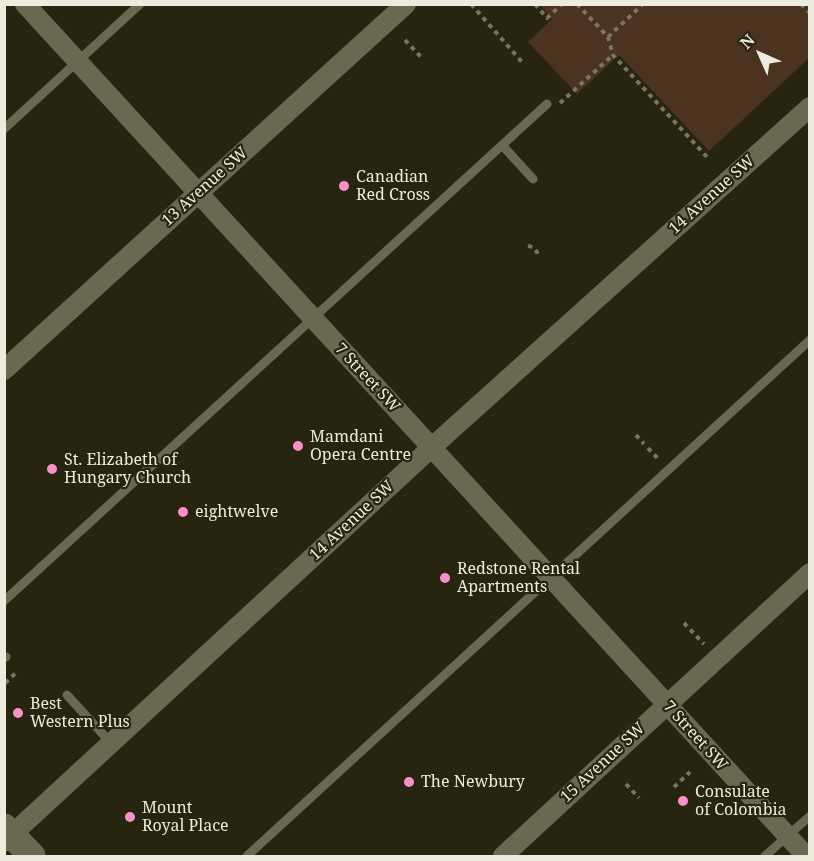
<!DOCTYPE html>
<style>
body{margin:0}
#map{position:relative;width:814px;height:861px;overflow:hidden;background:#272510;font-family:"Noto Serif",serif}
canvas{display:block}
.frame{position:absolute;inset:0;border:6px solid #ecebde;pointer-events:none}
.north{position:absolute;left:730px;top:24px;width:60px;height:60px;-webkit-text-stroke:4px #272510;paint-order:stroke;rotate:315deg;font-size:16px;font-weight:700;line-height:24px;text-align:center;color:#ecebde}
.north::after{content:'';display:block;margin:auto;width:21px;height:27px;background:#ecebde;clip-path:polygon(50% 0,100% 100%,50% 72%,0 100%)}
</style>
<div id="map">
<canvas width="814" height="861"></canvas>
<div class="frame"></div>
<div class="north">N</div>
</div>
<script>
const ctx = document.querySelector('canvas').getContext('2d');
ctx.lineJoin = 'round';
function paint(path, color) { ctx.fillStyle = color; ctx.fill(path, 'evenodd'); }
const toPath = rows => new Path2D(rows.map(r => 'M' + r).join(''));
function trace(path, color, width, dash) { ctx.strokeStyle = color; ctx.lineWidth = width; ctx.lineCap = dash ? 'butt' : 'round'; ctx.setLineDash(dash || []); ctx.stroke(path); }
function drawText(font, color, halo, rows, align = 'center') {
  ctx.font = font + ' "Noto Serif",serif'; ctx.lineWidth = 4.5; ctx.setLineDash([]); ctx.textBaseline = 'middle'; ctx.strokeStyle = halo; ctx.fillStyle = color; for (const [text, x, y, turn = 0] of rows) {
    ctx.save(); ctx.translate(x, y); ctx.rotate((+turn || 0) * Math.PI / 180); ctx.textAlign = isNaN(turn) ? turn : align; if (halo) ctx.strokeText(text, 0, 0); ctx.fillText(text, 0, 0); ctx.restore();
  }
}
const green = toPath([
 [540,5,809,5,809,58,709,151,619,55,577,94,528,42,552,19]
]);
const path = toPath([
 [471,4,522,62],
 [535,4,547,18,562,4],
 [577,4,608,37,613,55,707,157],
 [801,4,810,13],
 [608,37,643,4],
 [405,40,422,58],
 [560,103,613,55],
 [528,246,533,247,537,252,538,257],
 [636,435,644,444],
 [648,448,660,461],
 [684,623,704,644],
 [5,683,18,671],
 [626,784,639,798],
 [674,787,690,772]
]);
const service = toPath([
 [4,129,140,4],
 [502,145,533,179],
 [4,601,547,104],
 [4,657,6,657],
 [67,695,111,743],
 [247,856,810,340],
 [765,856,810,816]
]);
const minor = toPath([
 [25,4,806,856],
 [4,370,406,4],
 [4,842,431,448,810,107],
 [503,856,810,573]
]);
const secondary = toPath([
 [4,827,32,856]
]);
const markers = [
 [344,186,6,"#f98fc9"],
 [298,446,6,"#f98fc9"],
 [52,469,6,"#f98fc9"],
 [183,512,6,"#f98fc9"],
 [445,578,6,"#f98fc9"],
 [18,713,6,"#f98fc9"],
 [409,782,6,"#f98fc9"],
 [683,801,6,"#f98fc9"],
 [130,817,6,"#f98fc9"]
];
const poiNames = [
 ["Canadian",356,177],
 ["Red Cross",356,195],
 ["Mamdani",310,437],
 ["Opera Centre",310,455],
 ["St. Elizabeth of",64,460],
 ["Hungary Church",64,478],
 ["eightwelve",195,512],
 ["Redstone Rental",457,569],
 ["Apartments",457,587],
 ["Best",30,704],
 ["Western Plus",30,722],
 ["The Newbury",421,782],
 ["Consulate",695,792],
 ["of Colombia",695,810],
 ["Mount",142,808],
 ["Royal Place",142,826]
];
const streetNames = [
 ["13 Avenue SW",205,187,-42],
 ["14 Avenue SW",712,195,-42],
 ["7 Street SW",367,378,47],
 ["14 Avenue SW",352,521,-43],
 ["7 Street SW",695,736,48],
 ["15 Avenue SW",603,763,-43]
];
paint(green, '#4c3320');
trace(path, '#777564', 4, [4.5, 4.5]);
trace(service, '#6a6851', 9);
trace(minor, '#6a6851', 20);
trace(secondary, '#6a6851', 27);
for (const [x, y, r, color] of markers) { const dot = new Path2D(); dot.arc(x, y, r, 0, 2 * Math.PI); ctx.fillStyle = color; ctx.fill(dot); trace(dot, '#272510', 2); }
drawText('16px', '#ecebde', '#272510', poiNames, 'left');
drawText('16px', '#ecebde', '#272510', streetNames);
</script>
